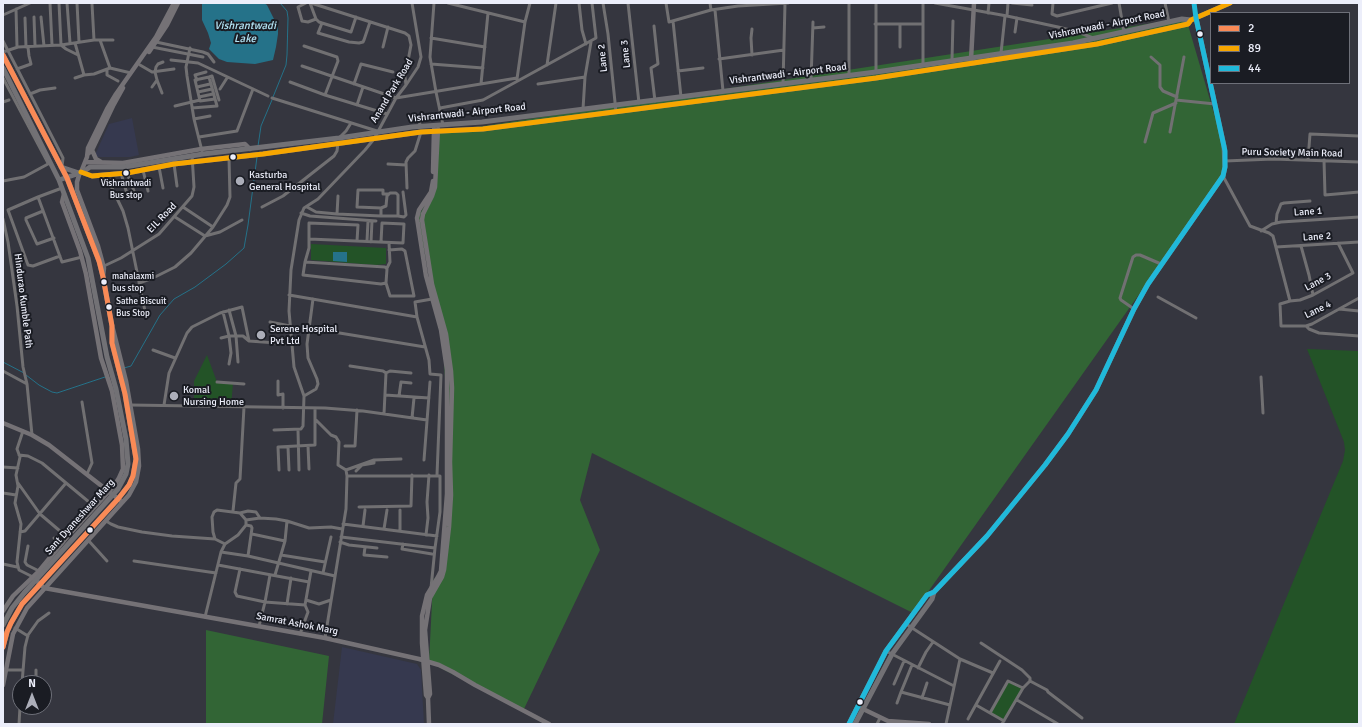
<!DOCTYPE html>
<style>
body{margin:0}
#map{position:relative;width:1362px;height:727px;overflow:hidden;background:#35363f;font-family:Signika,sans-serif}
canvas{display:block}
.frame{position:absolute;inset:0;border:4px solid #eceefa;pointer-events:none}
.legend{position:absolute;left:1210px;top:12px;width:140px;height:72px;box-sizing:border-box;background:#1a1c23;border:1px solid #6e7079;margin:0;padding:5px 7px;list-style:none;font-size:12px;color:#eceefa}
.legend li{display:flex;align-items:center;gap:8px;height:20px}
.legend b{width:20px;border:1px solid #6e7079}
.north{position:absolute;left:12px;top:675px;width:40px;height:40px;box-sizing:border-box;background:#1a1c23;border:1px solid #6e7079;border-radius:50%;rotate:0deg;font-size:11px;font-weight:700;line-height:16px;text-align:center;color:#eceefa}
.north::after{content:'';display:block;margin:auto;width:14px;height:18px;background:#acaeb9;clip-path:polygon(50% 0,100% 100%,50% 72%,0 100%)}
</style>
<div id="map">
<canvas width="1362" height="727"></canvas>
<div class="frame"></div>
<ul class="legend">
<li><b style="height:5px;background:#f98a56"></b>2</li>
<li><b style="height:5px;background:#f7a600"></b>89</li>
<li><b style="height:5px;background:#20b9da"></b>44</li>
</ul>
<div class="north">N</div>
</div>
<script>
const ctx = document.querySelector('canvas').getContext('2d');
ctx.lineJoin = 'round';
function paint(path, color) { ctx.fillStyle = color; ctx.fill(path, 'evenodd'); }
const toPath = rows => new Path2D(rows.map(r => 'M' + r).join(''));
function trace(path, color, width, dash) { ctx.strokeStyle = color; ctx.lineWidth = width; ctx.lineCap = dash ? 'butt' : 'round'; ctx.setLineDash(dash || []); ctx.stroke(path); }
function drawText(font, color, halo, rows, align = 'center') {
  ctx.font = font + ' Signika,sans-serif'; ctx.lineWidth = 4; ctx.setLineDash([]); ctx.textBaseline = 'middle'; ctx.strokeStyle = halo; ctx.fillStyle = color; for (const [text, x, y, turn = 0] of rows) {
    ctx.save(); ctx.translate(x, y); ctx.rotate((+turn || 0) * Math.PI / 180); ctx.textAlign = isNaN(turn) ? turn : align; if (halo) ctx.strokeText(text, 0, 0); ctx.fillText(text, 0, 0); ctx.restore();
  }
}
const built = toPath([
 [132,118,139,155,130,157,94,157,109,124],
 [342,647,417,664,421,670,424,724,333,724]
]);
const green = toPath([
 [311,244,386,248,386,264,375,265,311,260],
 [1307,349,1359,351,1359,724,1234,724,1343,461,1345,450,1344,442],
 [207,355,217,382,233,383,231,407,194,406,194,381],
 [1008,681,1023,688,1004,721,990,713]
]);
const forest = toPath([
 [1186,18,1225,151,1223,176,913,613,592,453,580,500,600,550,523,711,429,662,433,582,434,579,437,576,440,577,446,529,452,493,442,329,417,218,431,196,436,177,438,133],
 [206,630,329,656,322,724,206,724]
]);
const water = toPath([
 [202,3,264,3,267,5,278,27,278,34,276,47,273,60,255,64,227,62,219,59,209,49,211,43,208,33,202,20],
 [333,252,347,252,347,262,333,261]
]);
const stream = toPath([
 [273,97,286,65,287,55,288,18,287,11,280,3],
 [258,146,261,126,272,100],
 [3,362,24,373],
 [124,368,131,366,160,315,174,299,195,287,226,264,244,248,248,225,257,157],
 [26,375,39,385,52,392,57,393,105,377]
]);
const street = toPath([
 [50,3,52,45],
 [59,3,61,45,66,49,78,55],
 [67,3,70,43],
 [77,3,79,42],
 [306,3,298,7,302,21,308,22,316,19],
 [310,3,316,19,319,22,322,23,351,32,356,17],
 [311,3,405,33,409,36,411,45,405,77,406,85],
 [434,3,430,57,436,92,443,125],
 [448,3,525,22],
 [579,3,582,30,586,44],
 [603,3,608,34,616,112],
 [628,3,639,103],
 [666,3,669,22,711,10,738,6,788,3],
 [710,3,711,10],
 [923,3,923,65],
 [935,3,1007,16,1058,27,1078,32,1093,38],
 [1012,3,1032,5],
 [1053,3,1052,14,1057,16,1112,3],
 [1119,3,1124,32],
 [1165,3,1169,22],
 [1194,3,1196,18],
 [92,4,94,40],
 [16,9,17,47],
 [715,10,723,91],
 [988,13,989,3],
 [3,15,30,3],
 [1007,16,1008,3],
 [34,17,35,46],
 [41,17,44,46],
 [25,18,26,47],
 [673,21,681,97],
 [322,23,318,33,349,42,359,43,363,42,364,40,370,22],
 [875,24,923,24],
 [654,26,658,64,651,68,655,101],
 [813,28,824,27],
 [1015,32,1017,18],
 [431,38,485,47],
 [100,40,110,68],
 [3,41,63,158,62,167],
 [156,42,203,52,208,54,214,62],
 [75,43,84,75,94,74,110,68,131,73],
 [152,47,203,57],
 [383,47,388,27],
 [900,47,900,24],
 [190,48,186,67,187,76,194,119,202,151],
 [3,52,18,47,61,45,94,40,113,40],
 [1001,53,1005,16],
 [752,55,751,38,752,29],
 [1151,57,1160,65,1160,87,1163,91,1177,97],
 [719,59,784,50],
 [171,60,198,63,268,96],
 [952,60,953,21],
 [431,64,483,68],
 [140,65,152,72,174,69],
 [547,65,556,3],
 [302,66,396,98,517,78],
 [17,69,31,64,29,56,28,47],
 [107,69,107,75,118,81],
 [678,71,703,68],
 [876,72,876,3],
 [849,75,849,3],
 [209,77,195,80,200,101,215,99],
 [3,78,48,163],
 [75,78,84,75],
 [517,79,525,22,530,3],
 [197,80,195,75,206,72],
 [811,80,813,22],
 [290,82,325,95,338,61,337,57,304,46],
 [354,84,361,64,393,72],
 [481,84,488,13],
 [538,84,585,77],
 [783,84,785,3],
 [152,87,157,80],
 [197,87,210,84],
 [220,89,227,78],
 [198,92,212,89],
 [162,93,157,80,155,72,156,67,158,64,163,62],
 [30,94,40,90,55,88],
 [325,95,387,114],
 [199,97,213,94],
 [272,98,377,131],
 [1176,100,1215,104],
 [3,102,9,100],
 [357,105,363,87],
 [175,106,200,100],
 [192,108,217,106,209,77,212,76,219,100],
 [440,108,483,100,596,38,592,3],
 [583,109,585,77,591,42],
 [419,116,420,126],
 [194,119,210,116],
 [1170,132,1184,57],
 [199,137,237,131,253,89],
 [339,138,346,131,351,123],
 [1145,142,1153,113,1176,103],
 [1308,160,1310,134,1359,136],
 [1324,160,1325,195,1359,192],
 [1225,161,1273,159,1359,162],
 [174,164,177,186],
 [388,164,406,165],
 [159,167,163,188],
 [143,170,148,191],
 [121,173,127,194],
 [127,173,134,191],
 [104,175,111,186,123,211,128,228,146,316],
 [1223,176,1250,226,1269,233,1273,236,1290,301],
 [3,181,24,177,48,164],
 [407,188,406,162,408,158,415,151,421,132],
 [270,190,292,188],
 [38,197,62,262,82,257],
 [183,207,213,227],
 [262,207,283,196,334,156,337,151,338,143],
 [307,207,316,212,337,214,338,196],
 [381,208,357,207,358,190,383,190,383,194,388,194],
 [43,211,26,218,26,220,37,244,54,238],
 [301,213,310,216,376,221],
 [337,214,381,216,381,208,386,206,387,196,390,193,396,193,398,195,398,216,381,216],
 [398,216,404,217,406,215,403,192],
 [175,217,205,236,220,232,242,220],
 [3,219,8,242,17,306,23,367,27,384,32,435],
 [1276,223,1277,214,1281,204,1284,203,1310,201],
 [1261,231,1272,224,1281,222,1359,217],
 [309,239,403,243,404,224,382,223,381,242],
 [357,241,358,225,309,223,309,248,305,262,303,275,381,284,386,283],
 [367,241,368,221],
 [371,242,372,221],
 [1338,243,1353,273,1313,295,1300,300,1290,301,1280,304,1281,326,1306,326,1312,324,1359,298],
 [1301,246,1309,275,1313,295],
 [1276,247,1359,242],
 [60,256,33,266,28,265,8,210,38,197,62,188],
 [305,262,385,267,387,269,386,283,390,296,414,296,405,251,402,249,389,250],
 [104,266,121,258,159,234,192,196,194,187,192,155],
 [387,268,390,262,389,243],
 [139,283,153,278,175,267,191,253,213,227,227,205,230,197,229,158],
 [289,295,417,317],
 [1158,297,1196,318],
 [432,299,415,302,417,317,429,360,430,374,441,375,437,475],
 [1134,309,1121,300,1120,298,1133,257,1136,255,1140,255,1161,264],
 [1339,309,1359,311],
 [229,310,236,336,238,362],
 [223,312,229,336,243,336,249,341,291,344],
 [270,322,290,326],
 [1306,326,1309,329,1319,333,1359,336],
 [309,328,425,347],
 [221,338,229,336,231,353,229,364],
 [153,350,175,358],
 [350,366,383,371,386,373,384,414],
 [3,371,27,384],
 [386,373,390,371,411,373],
 [1261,377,1263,413],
 [278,381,278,395,283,394,283,408],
 [217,382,244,384],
 [385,395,429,398],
 [304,396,316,389,318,384,317,379,308,358,307,344,313,299],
 [399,396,401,382,411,383],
 [82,402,92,463,87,474],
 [130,405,325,408,363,411,427,420],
 [164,405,169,373,187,333,192,327,220,313,242,307,249,341],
 [412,418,414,398],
 [316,420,331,435,336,437,339,442,338,465,346,470,347,476,346,509,325,638],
 [274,430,301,429,303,426,304,396,294,367,289,311,291,270,299,220,304,208,318,199,365,150,374,139,396,98,406,85,418,67,421,57,412,3],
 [298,430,299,470],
 [23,431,17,449,20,457,16,475,18,486,15,503,21,524,17,562,19,570,33,577],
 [308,446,309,469],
 [345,446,355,446,357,410],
 [288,447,289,470],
 [19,455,28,456,42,463,95,507],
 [424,460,430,382],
 [3,467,18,468],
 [279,470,278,447,315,445,315,408],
 [346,470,374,460,401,459],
 [356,471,362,465,374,463,374,460],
 [347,476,440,476,440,512,435,548,431,588],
 [18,483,40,514,67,537],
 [3,493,16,495],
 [359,507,411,506,412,475],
 [233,511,236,483,240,479,244,407],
 [240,513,248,511,256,512,260,518],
 [246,520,260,518,276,519,287,521,309,528,331,527,342,529],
 [106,521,111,524,118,527,142,532,172,536,215,539],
 [343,524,437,536],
 [246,525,251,526,252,528,248,556],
 [363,526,365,510],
 [384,529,387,510],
 [400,531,400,510],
 [20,532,25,531,66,483],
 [252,534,285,541],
 [426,535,428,518,427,502,429,475],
 [341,537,435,548],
 [54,538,61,544],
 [88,540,107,561],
 [340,542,349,545,377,548],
 [403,544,402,549,432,554],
 [28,546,25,562,27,565,39,571],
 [365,547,364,555,387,557],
 [221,552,248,556,335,576],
 [281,555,325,562],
 [134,561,216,573],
 [3,564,17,567],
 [218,565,309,582],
 [240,569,235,592,237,596,265,602,305,605],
 [323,573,331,537],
 [275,575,285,541,287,521],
 [306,600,319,604,331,600],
 [287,604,291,578],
 [205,617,221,552,225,544,238,535,246,525,246,520,240,513,217,510,214,512,212,517,213,532,215,539,225,544],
 [906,624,960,659,946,724],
 [259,626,265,602,270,575],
 [15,628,28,636],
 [300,634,308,612,305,605,311,571],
 [981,643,1022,670,1030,678,1030,681,1047,690,1048,692,1082,718],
 [886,651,954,686],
 [960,659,993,673],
 [912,665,901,692,950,705],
 [918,668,926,652,933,642],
 [5,670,23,670],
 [22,683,25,647,28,635,38,621,49,613],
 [36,683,36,670],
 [894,684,904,661],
 [922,698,927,683],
 [1017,700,1058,724],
 [897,703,901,692],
 [976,705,1004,721],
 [990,713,1008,681,1023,688],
 [968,719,1000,661],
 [19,724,20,707],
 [877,724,880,718],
 [1002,724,1023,688,1030,681]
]);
const secondary = toPath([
 [149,52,167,25,178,3],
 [971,60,974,3],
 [92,150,96,159,101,162],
 [88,154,92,150,113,106,123,88],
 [85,162,123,163,201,149,245,144,250,149],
 [80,172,77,182,77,190,98,246,104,268,103,277],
 [81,172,87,157,88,148,107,109,116,94,156,37,174,3],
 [433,172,434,129],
 [3,423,32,435,49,445,121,501],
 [33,577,44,588,325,638,419,659,439,665,453,672,475,685,549,724],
 [3,611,13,596,39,571,67,537,114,486,119,478,123,469,122,445,112,391,101,358,86,274,80,251,62,202,64,194],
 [3,685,13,634,27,608,129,495,136,482,139,466,138,449,126,381,113,329],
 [428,698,426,695,422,643,422,616,427,595,438,577,441,571,447,494,447,370,441,330,426,276,417,218,419,210,431,192,433,181],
 [861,708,888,721,929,724],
 [429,724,428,698,430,694,425,630,430,598,442,577,444,570,449,527,451,495,450,462,452,388,451,371,446,334,432,284,422,220,423,214,432,196,435,187,438,129]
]);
const primary = toPath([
 [3,55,67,178,99,261,103,277,112,326,112,343,125,394,136,459,133,476,129,485,118,499,22,604,11,623,7,632,3,647],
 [3,68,59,180,88,258,107,357,116,389,126,439,128,464,126,474,118,489,24,593,12,608,3,625],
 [61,167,79,173],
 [81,172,92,176,127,173,174,164,263,154,421,132,483,129,876,78,1097,44,1188,24,1191,20,1230,3],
 [59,180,83,172,90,167,124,167,203,154,339,138,412,127,482,122,876,72,1073,43,1182,19,1191,20],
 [849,724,886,651,927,595,934,592,987,536,1045,465,1068,434,1096,390,1134,309,1148,284,1223,176,1225,167,1224,146,1196,18],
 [855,724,892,654,932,599,934,592]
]);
const bus1 = toPath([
 [3,55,67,178,99,261,103,277,112,326,112,343,125,394,136,459,133,476,129,485,118,499,22,604,11,623,7,632,3,647]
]);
const bus2 = toPath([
 [81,172,92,176,127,173,174,164,263,154,421,132,483,129,876,78,1097,44,1188,24,1191,20,1230,3]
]);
const bus3 = toPath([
 [849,724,886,651,927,595,934,592,987,536,1045,465,1068,434,1096,390,1134,309,1148,284,1223,176,1225,167,1225,151,1196,18,1194,3]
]);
const markers = [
 [1200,34,3.5,"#eceefa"],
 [233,157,3.5,"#eceefa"],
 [126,173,3.5,"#eceefa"],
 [240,181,5,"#acaeb9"],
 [104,282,3.5,"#eceefa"],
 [109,307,3.5,"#eceefa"],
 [261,335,5,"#acaeb9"],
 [174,396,5,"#acaeb9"],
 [90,530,3.5,"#eceefa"],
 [860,702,3.5,"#eceefa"]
];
const busNames = [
 ["Vishrantwadi",126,184,"center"],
 ["Bus stop",126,196,"center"],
 ["mahalaxmi",112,277],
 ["bus stop",112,289],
 ["Sathe Biscuit",116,302],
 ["Bus Stop",116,314]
];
const streetNames = [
 ["Vishrantwadi - Airport Road",1107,25,-11],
 ["Lane 3",626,54,-96],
 ["Lane 2",603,58,-96],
 ["Vishrantwadi - Airport Road",788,74,-7],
 ["Anand Park Road",392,91,-59],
 ["Vishrantwadi - Airport Road",467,113,-6],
 ["Puru Society Main Road",1292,153,1],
 ["Lane 1",1308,212,-4],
 ["EIL Road",162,218,-46],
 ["Lane 2",1317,237,-4],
 ["Lane 3",1318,282,-28],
 ["Hindurao Kumble Path",23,301,83],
 ["Lane 4",1318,310,-26],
 ["Sant Dyaneshwar Marg",80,517,-48],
 ["Samrat Ashok Marg",297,624,11]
];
const poiNames = [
 ["Kasturba",249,175],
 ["General Hospital",249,187],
 ["Serene Hospital",270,329],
 ["Pvt Ltd",270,341],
 ["Komal",183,390],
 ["Nursing Home",183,402]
];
const waterNames = [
 ["Vishrantwadi",245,26],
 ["Lake",245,39]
];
paint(built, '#36394f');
paint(green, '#235327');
paint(forest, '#326535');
paint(water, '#257289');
trace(stream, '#257289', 1);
trace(street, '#717072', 3);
trace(secondary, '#757276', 4.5);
trace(primary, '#727175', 5);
trace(bus1, '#f98a56', 5);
trace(bus2, '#f7a600', 5);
trace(bus3, '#20b9da', 5);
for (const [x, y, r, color] of markers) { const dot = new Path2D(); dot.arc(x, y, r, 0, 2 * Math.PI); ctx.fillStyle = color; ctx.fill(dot); trace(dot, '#1a1c23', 1.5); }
drawText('9px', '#eceefa', '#1a1c23', busNames, 'left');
drawText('10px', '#eceefa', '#1a1c23', streetNames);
drawText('10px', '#eceefa', '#1a1c23', poiNames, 'left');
drawText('italic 11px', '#b2e3f3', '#1a1c23', waterNames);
</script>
